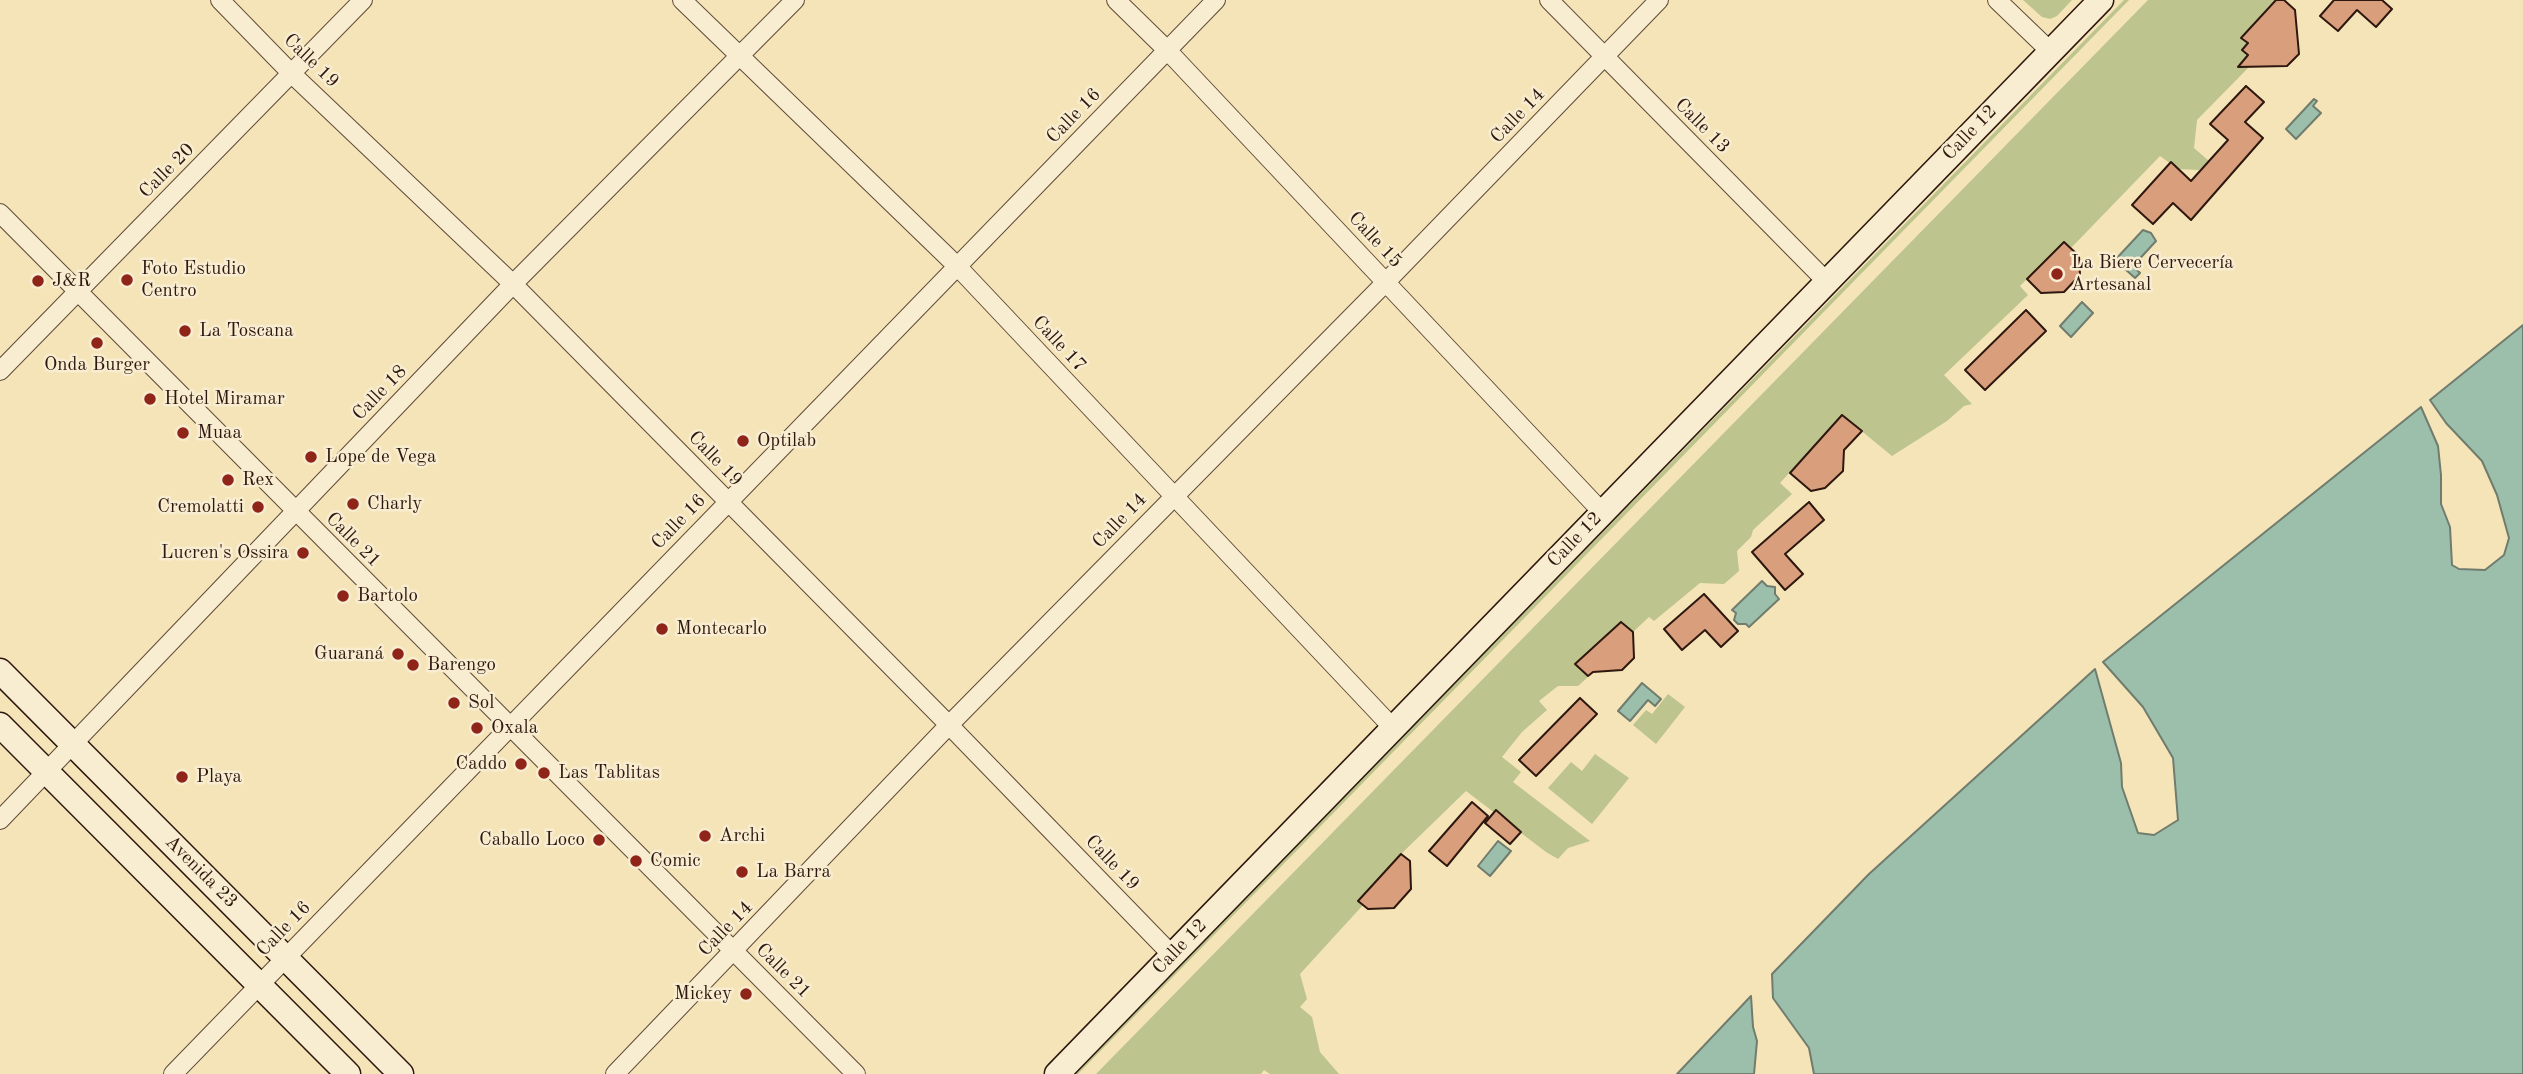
<!DOCTYPE html>
<meta charset="utf-8">
<style>
body{margin:0}
canvas{display:block;background:#f4e4b7}
</style>
<canvas width="2523" height="1074"></canvas>
<script>
const ctx = document.querySelector('canvas').getContext('2d');
ctx.lineJoin = 'round';
function paint(path, color) { ctx.fillStyle = color; ctx.fill(path, 'evenodd'); }
const toPath = rows => new Path2D(rows.map(r => 'M' + r).join(''));
function trace(path, color, width, dash) { ctx.strokeStyle = color; ctx.lineWidth = width; ctx.lineCap = dash ? 'butt' : 'round'; ctx.setLineDash(dash || []); ctx.stroke(path); }
function drawText(font, color, halo, rows, align = 'center') {
  ctx.font = font + ' "Old Standard TT",serif'; ctx.lineWidth = 5; ctx.setLineDash([]); ctx.textBaseline = 'middle'; ctx.strokeStyle = halo; ctx.fillStyle = color; for (const [text, x, y, turn = 0] of rows) {
    ctx.save(); ctx.translate(x, y); ctx.rotate((+turn || 0) * Math.PI / 180); ctx.textAlign = isNaN(turn) ? turn : align; if (halo) ctx.strokeText(text, 0, 0); ctx.fillText(text, 0, 0); ctx.restore();
  }
}
const green = toPath([
 [2023,0,2072,0,2057,16,2050,19,2042,17],
 [2124,0,2129,0,1078,1074,1072,1074],
 [2148,0,2276,0,2241,38,2248,43,2242,50,2248,55,2243,61,2249,67,2197,120,2194,148,2209,161,2199,170,2178,169,2160,156,2071,248,2064,242,2020,286,2028,295,1944,375,1972,404,1964,406,1947,421,1892,456,1842,415,1780,483,1792,494,1753,530,1751,537,1737,551,1739,571,1724,584,1700,583,1654,621,1649,617,1633,632,1621,622,1576,664,1588,677,1578,686,1558,686,1539,701,1547,710,1522,732,1502,757,1521,772,1513,782,1590,841,1568,848,1558,859,1546,852,1466,791,1401,854,1359,901,1363,905,1300,974,1307,999,1300,1007,1312,1017,1320,1052,1339,1074,1270,1074,1264,1070,1261,1074,1096,1074],
 [1668,694,1685,707,1656,744,1633,725,1646,710,1652,714],
 [1595,754,1629,778,1592,824,1548,788,1571,762,1582,771]
]);
const water = toPath([
 [2314,99,2317,101,2313,106,2321,113,2296,139,2286,129,2314,99],
 [2143,230,2151,233,2156,241,2133,266,2140,273,2135,278,2115,260,2143,230],
 [2082,302,2093,313,2071,337,2060,326,2082,302],
 [2523,325,2523,1074,1814,1074,1809,1048,1773,998,1772,974,1869,874,2095,669,2121,763,2122,787,2138,833,2154,835,2178,820,2173,758,2143,707,2103,662,2421,407,2438,446,2441,475,2441,504,2450,527,2452,565,2459,569,2485,570,2504,555,2509,538,2497,495,2482,461,2446,423,2430,400,2523,325],
 [1762,581,1767,586,1775,587,1775,594,1779,599,1749,627,1746,624,1738,624,1734,620,1736,613,1732,610,1762,581],
 [1642,683,1661,699,1655,706,1648,700,1630,721,1618,711,1642,683],
 [1498,841,1511,851,1490,876,1478,866,1498,841],
 [1751,996,1753,1027,1757,1041,1754,1074,1677,1074,1751,996]
]);
const building = toPath([
 [2276,0,2284,0,2295,10,2299,54,2287,66,2238,67,2248,55,2242,50,2248,43,2241,38,2276,0],
 [2334,0,2382,0,2392,9,2376,27,2357,10,2338,31,2320,16,2334,0],
 [2246,86,2264,102,2245,122,2263,138,2191,220,2173,203,2153,224,2132,205,2171,162,2191,181,2228,140,2210,124,2246,86],
 [2064,242,2079,256,2080,275,2064,292,2041,293,2027,279,2064,242],
 [2026,310,2046,331,1985,390,1965,370,2026,310],
 [1842,415,1862,431,1844,450,1843,471,1825,488,1811,491,1790,473,1842,415],
 [1809,502,1824,520,1785,554,1803,574,1785,590,1752,552,1809,502],
 [1704,594,1738,631,1721,647,1705,630,1682,650,1664,629,1704,594],
 [1621,622,1633,632,1634,658,1622,670,1593,672,1588,676,1575,664,1621,622],
 [1580,698,1597,714,1536,776,1519,760,1580,698],
 [1472,802,1488,816,1447,866,1429,851,1472,802],
 [1496,810,1521,832,1510,844,1485,823,1496,810],
 [1401,854,1410,861,1411,889,1394,908,1368,909,1358,901,1401,854]
]);
const minor = toPath([
 [220,0,292,74,513,284,949,725,1172,955],
 [682,0,957,266,1393,728],
 [1116,0,1167,50,1602,512],
 [1549,0,1826,281],
 [1997,0,2050,51],
 [0,213,856,1074],
 [0,371,363,0],
 [0,820,513,284,795,0],
 [173,1074,1216,0],
 [615,1074,949,725,1386,282,1659,0]
]);
const secondary = toPath([
 [0,671,401,1074],
 [0,725,348,1074],
 [1057,1074,2101,0]
]);
const markers = [
 [2057,274,7,"#8f2418"],
 [127,280,7,"#8f2418"],
 [38,281,7,"#8f2418"],
 [185,331,7,"#8f2418"],
 [97,343,7,"#8f2418"],
 [150,399,7,"#8f2418"],
 [183,433,7,"#8f2418"],
 [743,441,7,"#8f2418"],
 [311,457,7,"#8f2418"],
 [228,480,7,"#8f2418"],
 [353,504,7,"#8f2418"],
 [258,507,7,"#8f2418"],
 [303,553,7,"#8f2418"],
 [343,596,7,"#8f2418"],
 [662,629,7,"#8f2418"],
 [398,654,7,"#8f2418"],
 [413,665,7,"#8f2418"],
 [454,703,7,"#8f2418"],
 [477,728,7,"#8f2418"],
 [521,764,7,"#8f2418"],
 [544,773,7,"#8f2418"],
 [182,777,7,"#8f2418"],
 [705,836,7,"#8f2418"],
 [599,840,7,"#8f2418"],
 [636,861,7,"#8f2418"],
 [742,872,7,"#8f2418"],
 [746,994,7,"#8f2418"]
];
const streetNames = [
 ["Calle 19",311,61,44],
 ["Calle 16",1074,116,-46],
 ["Calle 14",1518,116,-46],
 ["Calle 13",1702,126,45],
 ["Calle 12",1970,133,-46],
 ["Calle 20",167,171,-45],
 ["Calle 15",1375,240,47],
 ["Calle 17",1059,344,47],
 ["Calle 18",380,393,-46],
 ["Calle 19",715,459,46],
 ["Calle 14",1120,521,-46],
 ["Calle 16",679,522,-46],
 ["Calle 21",353,540,45],
 ["Calle 12",1575,540,-46],
 ["Calle 19",1112,863,46],
 ["Avenida 23",201,872,45],
 ["Calle 16",284,929,-46],
 ["Calle 14",726,929,-46],
 ["Calle 12",1180,947,-46],
 ["Calle 21",783,971,45]
];
const poiNames = [
 ["La Biere Cervecería",2071,263],
 ["Artesanal",2071,285],
 ["Foto Estudio",141,269],
 ["Centro",141,291],
 ["J&R",52,281],
 ["La Toscana",199,331],
 ["Onda Burger",97,365,"center"],
 ["Hotel Miramar",164,399],
 ["Muaa",197,433],
 ["Optilab",757,441],
 ["Lope de Vega",325,457],
 ["Rex",242,480],
 ["Charly",367,504],
 ["Cremolatti",244,507,"right"],
 ["Lucren's Ossira",289,553,"right"],
 ["Bartolo",357,596],
 ["Montecarlo",676,629],
 ["Guaraná",384,654,"right"],
 ["Barengo",427,665],
 ["Sol",468,703],
 ["Oxala",491,728],
 ["Caddo",507,764,"right"],
 ["Las Tablitas",558,773],
 ["Playa",196,777],
 ["Archi",719,836],
 ["Caballo Loco",585,840,"right"],
 ["Comic",650,861],
 ["La Barra",756,872],
 ["Mickey",732,994,"right"]
];
paint(green, '#bdc48d');
paint(water, '#9cbfac');
trace(water, '#707c6d', 2);
paint(building, '#d99f7d');
trace(building, '#2e170f', 2);
trace(minor, '#604a39', 20);
trace(secondary, '#2e170f', 27);
trace(minor, '#f8edd0', 18);
trace(secondary, '#f8edd0', 24);
for (const [x, y, r, color] of markers) { const dot = new Path2D(); dot.arc(x, y, r, 0, 2 * Math.PI); ctx.fillStyle = color; ctx.fill(dot); trace(dot, '#f8edd0', 2.5); }
drawText('19px', '#2e170f', '#f8edd0', streetNames);
drawText('19px', '#2e170f', '#f8edd0', poiNames, 'left');
</script>
